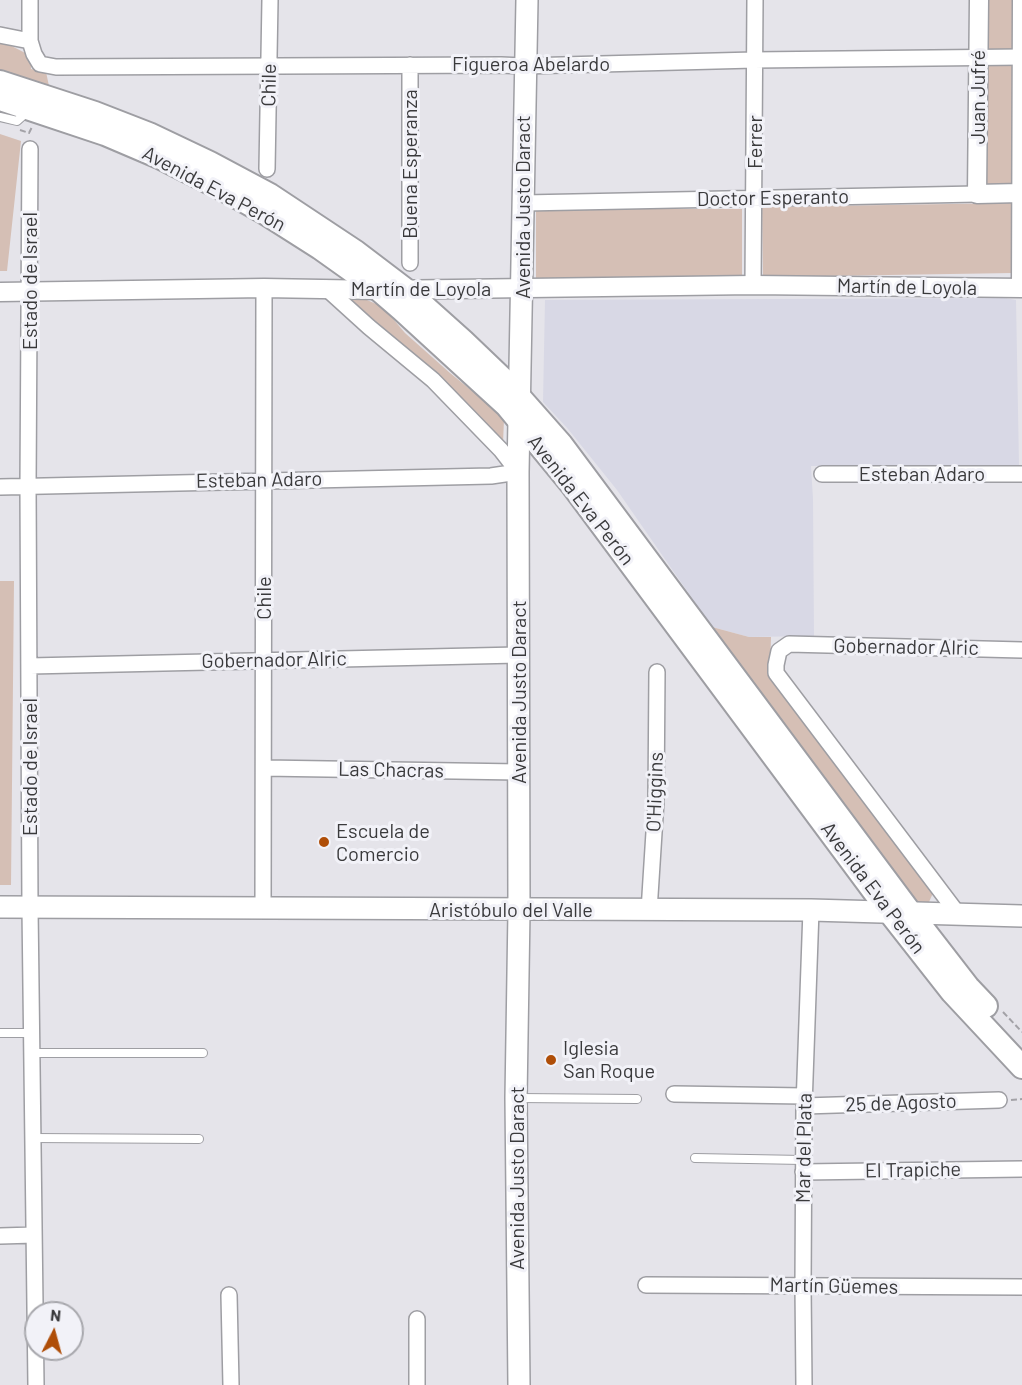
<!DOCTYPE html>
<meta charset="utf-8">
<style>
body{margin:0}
#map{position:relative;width:1022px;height:1385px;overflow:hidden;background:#e5e4ea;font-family:Barlow,sans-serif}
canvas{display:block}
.north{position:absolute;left:24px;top:1301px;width:60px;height:60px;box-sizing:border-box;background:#f2f2f8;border:2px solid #a8a8ad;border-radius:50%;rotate:6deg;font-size:16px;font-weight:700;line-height:24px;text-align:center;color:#3a3a3c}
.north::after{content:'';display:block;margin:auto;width:21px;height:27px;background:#af4e08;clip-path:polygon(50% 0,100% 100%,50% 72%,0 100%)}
</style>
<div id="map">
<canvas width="1022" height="1385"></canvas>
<div class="north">N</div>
</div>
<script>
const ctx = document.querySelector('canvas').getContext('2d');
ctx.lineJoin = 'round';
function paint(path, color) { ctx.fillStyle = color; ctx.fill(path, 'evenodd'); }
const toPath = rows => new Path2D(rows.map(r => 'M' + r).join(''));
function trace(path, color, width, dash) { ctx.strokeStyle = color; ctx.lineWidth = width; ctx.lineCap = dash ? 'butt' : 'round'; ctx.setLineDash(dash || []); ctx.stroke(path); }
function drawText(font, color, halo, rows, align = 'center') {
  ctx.font = font + ' Barlow,sans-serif'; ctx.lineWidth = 6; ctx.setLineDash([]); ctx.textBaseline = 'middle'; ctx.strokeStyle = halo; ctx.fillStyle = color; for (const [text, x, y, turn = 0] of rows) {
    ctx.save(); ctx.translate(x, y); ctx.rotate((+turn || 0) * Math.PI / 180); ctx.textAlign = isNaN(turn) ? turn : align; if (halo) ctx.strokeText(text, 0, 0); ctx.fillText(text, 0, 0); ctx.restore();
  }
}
const built = toPath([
 [1005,298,1016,300,1019,465,811,466,813,499,814,636,749,637,712,627,617,490,568,429,543,402,545,300]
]);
const green = toPath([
 [985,0,1015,0,1014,51,984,51],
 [0,40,31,56,31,69,46,72,49,86,0,71],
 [985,63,1015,64,1013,188,983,187],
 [0,134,21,141,7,271,0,271],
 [1012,203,1013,273,763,277,762,207],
 [536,209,742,209,742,279,536,279],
 [346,299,367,300,383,307,405,333,450,373,477,395,504,420,503,443],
 [0,581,14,581,11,885,0,885],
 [712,627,749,637,771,637,770,670,933,893,929,902,919,903,914,901]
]);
const path = toPath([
 [20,130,29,133,32,127],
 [1003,1012,1022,1032],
 [1011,1100,1022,1099]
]);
const service = toPath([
 [0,117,17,121,27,112],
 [0,1033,32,1033],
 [32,1053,203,1053],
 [518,1098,637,1099],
 [33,1138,199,1139],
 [695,1158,803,1160]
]);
const minor = toPath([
 [30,0,30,41,34,54,40,64,56,67,501,65,524,66,754,60,1022,57],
 [0,35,30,41],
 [30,149,28,486,30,908,36,1385],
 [267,169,270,0],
 [524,203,977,194],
 [410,263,410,65],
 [753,285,755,0],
 [822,474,1022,474],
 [0,487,491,476,518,472,501,450,433,380,369,327,326,288],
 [30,666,518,655],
 [264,768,519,772],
 [263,908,264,288],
 [649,911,656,801,657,672],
 [958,914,776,673,776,665,779,651,789,644,1022,650],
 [674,1094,804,1096],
 [804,1106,999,1100],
 [803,1172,1022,1169],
 [0,1236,34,1235],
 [646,1285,1022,1287],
 [229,1295,231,1385],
 [417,1319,417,1385],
 [804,1385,803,1286,804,1106,811,910]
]);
const tertiary = toPath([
 [979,0,977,194,1020,193],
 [1021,288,1022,0],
 [0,292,264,288,379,290,753,285,1022,288]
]);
const secondary = toPath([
 [0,907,811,910,1022,916],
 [519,1385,516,1098,519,911,518,472,527,0]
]);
const primary = toPath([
 [0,82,95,113,149,134,210,163,270,195,356,252,406,290,463,341,508,384,561,444,910,912,968,987,986,1006],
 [0,99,105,134,159,157,226,191,265,213,320,248,379,290,401,309,507,406,572,485,890,913,952,992,1022,1067]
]);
const markers = [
 [324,842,6,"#af4e08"],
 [551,1060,6,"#af4e08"]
];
const streetNames = [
 ["Figueroa Abelardo",531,64],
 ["Chile",269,85,-89],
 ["Juan Jufré",978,97,-90],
 ["Ferrer",755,142,-90],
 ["Buena Esperanza",410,164,-90],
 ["Avenida Eva Perón",214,189,28],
 ["Doctor Esperanto",773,198,-1],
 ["Avenida Justo Daract",523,207,-90],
 ["Estado de Israel",30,281,-90],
 ["Martín de Loyola",907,287,1],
 ["Martín de Loyola",421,289],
 ["Esteban Adaro",922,474],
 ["Esteban Adaro",259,480,-1],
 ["Avenida Eva Perón",581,500,52],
 ["Chile",264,598,-90],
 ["Gobernador Alric",906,647,1],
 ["Gobernador Alric",274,660,-1],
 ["Avenida Justo Daract",519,692,-90],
 ["Estado de Israel",30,767,-90],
 ["Las Chacras",391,770,1],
 ["O'Higgins",655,792,-88],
 ["Avenida Eva Perón",873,888,53],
 ["Aristóbulo del Valle",511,910],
 ["25 de Agosto",901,1103,-2],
 ["Mar del Plata",804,1148,-89],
 ["El Trapiche",913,1170,-1],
 ["Avenida Justo Daract",517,1178,-90],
 ["Martín Güemes",834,1286,1]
];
const poiNames = [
 ["Escuela de",336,831],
 ["Comercio",336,854],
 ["Iglesia",563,1048],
 ["San Roque",563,1071]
];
paint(built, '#d8d8e5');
paint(green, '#d5bfb5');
trace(service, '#9e9ea3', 10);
trace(minor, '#9e9ea3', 18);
trace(tertiary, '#9e9ea3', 21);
trace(secondary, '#9e9ea3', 24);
trace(primary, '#9e9ea3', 26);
trace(path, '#a3a2a7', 2, [6, 3]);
trace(service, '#fff', 8);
trace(minor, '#fff', 15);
trace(tertiary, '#fff', 18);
trace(secondary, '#fff', 21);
trace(primary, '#fff', 22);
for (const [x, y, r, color] of markers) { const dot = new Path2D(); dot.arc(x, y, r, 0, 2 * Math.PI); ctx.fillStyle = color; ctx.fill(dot); trace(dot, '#f2f2f8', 2); }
drawText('20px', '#3a3a3c', '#f2f2f8', streetNames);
drawText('20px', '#3a3a3c', '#f2f2f8', poiNames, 'left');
</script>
